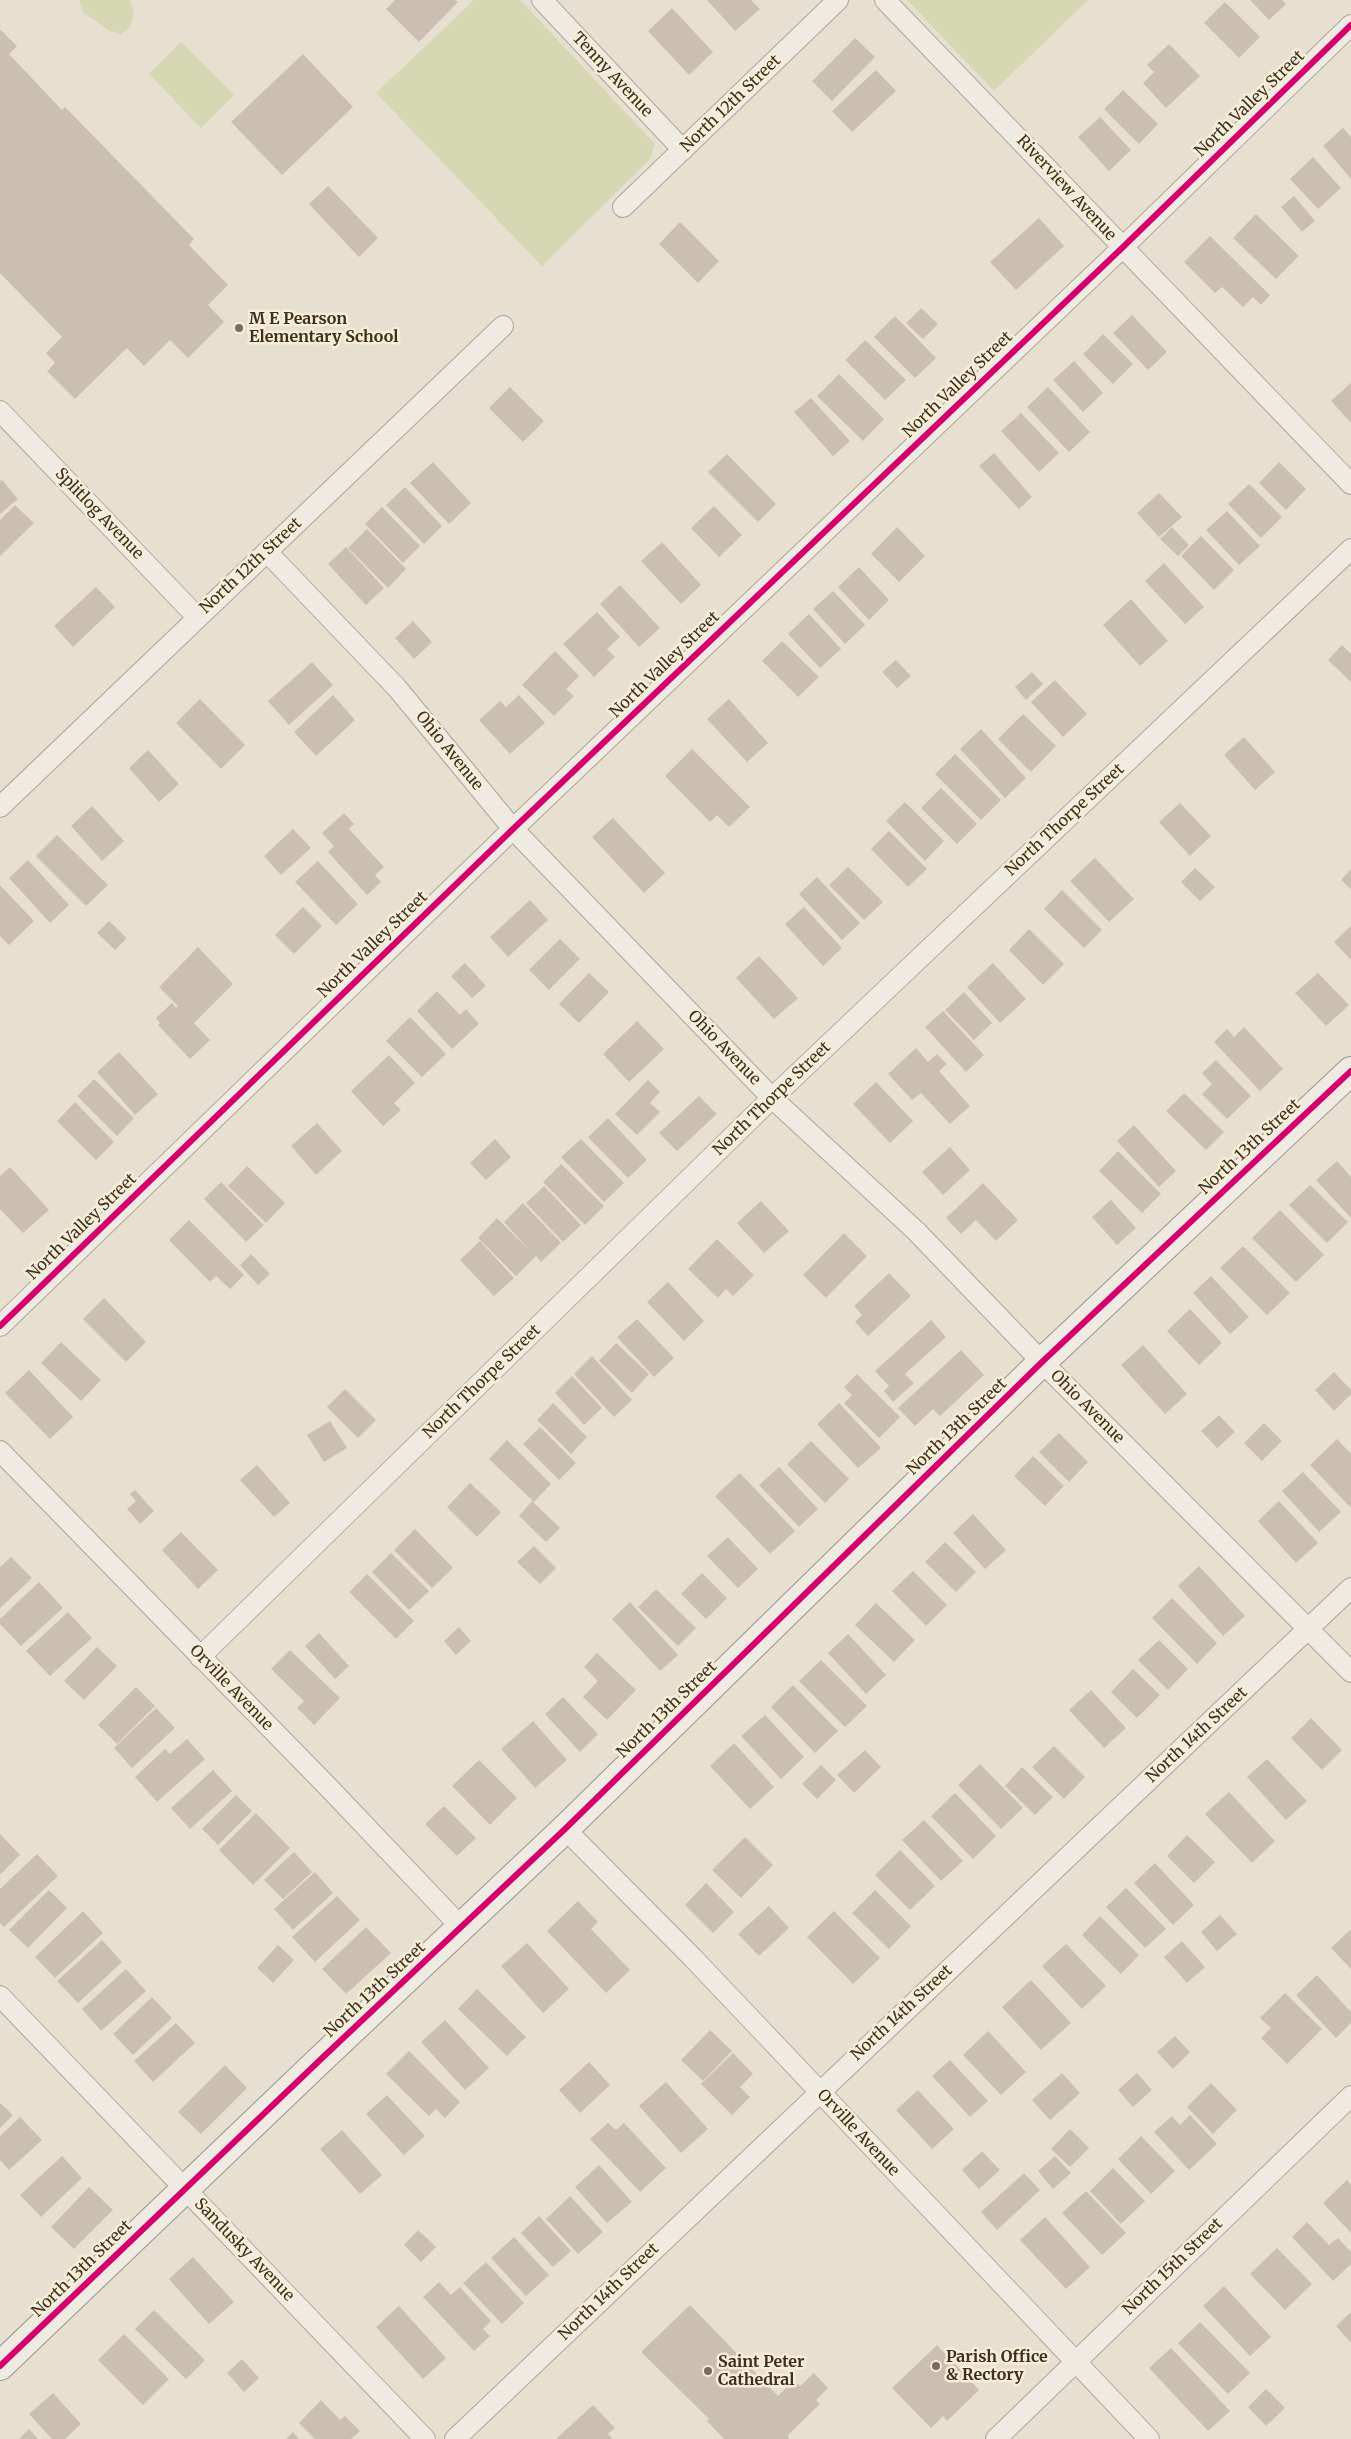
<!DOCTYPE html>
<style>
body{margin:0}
canvas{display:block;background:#e7e0d1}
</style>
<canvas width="1351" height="2439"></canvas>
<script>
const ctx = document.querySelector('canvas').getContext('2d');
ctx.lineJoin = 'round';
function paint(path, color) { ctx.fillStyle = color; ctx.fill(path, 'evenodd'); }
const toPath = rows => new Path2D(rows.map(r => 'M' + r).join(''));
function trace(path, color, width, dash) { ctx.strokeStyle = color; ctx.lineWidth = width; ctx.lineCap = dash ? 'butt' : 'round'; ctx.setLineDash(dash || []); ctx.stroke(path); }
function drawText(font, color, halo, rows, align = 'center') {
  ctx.font = font + ' Merriweather,serif'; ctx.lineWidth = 5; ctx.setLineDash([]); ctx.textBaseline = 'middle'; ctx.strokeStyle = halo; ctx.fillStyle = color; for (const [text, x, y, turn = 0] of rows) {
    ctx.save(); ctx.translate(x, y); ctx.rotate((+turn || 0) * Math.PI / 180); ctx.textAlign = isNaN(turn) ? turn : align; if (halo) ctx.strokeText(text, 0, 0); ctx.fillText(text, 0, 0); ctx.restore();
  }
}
const green = toPath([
 [79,0,130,0,134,13,130,27,121,34,109,31,83,12],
 [474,0,520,0,655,144,650,159,542,266,376,93],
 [907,0,1088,0,994,91],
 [181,42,234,95,201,128,149,74]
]);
const building = toPath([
 [395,0,455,0,458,2,419,42,386,9],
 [707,0,751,0,760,9,735,31],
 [1250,0,1282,0,1286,4,1269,20],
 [1225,2,1260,37,1239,58,1204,23],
 [672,8,713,52,689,75,648,31],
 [0,29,17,46,9,54,62,110,65,107,194,239,189,245,228,285,208,305,224,322,188,358,170,340,144,366,127,348,75,399,47,371,55,363,46,353,62,337,0,273],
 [855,38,875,57,832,101,812,81],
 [1169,44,1200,76,1166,108,1143,83,1154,72,1147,65],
 [303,54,353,107,282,175,231,122],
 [876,70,896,91,852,132,832,111],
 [1123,90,1158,124,1139,144,1104,109],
 [1100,117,1131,150,1109,171,1078,137],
 [1343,128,1351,137,1351,179,1323,146],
 [1313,157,1341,188,1318,209,1290,179],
 [328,186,378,238,359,257,309,204],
 [1294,196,1315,221,1302,232,1281,207],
 [1256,214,1299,256,1276,279,1233,238],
 [1039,218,1064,246,1016,290,990,262],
 [680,222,719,261,698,283,659,244],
 [1210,236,1270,295,1261,305,1253,297,1243,307,1222,287,1215,293,1184,262],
 [921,308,938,324,923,339,906,323],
 [1132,315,1167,352,1148,370,1113,333],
 [895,316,936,358,915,378,874,337],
 [1103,334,1133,364,1113,384,1083,354],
 [865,340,906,380,885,400,845,360],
 [1074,361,1103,393,1083,412,1053,380],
 [839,374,884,419,863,441,817,396],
 [1351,383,1351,423,1331,401],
 [510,387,544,421,523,442,489,408],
 [1048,387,1090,432,1069,452,1027,407],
 [811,398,850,441,833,456,794,412],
 [1021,413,1059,453,1039,472,1001,431],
 [994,453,1032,497,1019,509,979,466],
 [727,454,776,504,758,522,708,472],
 [433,462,471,503,449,524,410,483],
 [1279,462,1306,489,1286,510,1259,483],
 [2,480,18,499,0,514,0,481],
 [1249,484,1282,517,1261,538,1228,504],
 [405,487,442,526,424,544,386,505],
 [1159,493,1182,517,1159,537,1137,513],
 [15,505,34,523,0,556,0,520],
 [714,506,742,535,719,557,691,528],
 [382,507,420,546,403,563,365,524],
 [1227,511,1260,546,1239,565,1206,530],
 [897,527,925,556,899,582,871,554],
 [1172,527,1189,545,1178,556,1160,539],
 [367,529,406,569,388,588,348,548],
 [1201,536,1234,570,1214,590,1181,556],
 [662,542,701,585,681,604,641,561],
 [346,547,384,588,366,605,328,564],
 [1164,563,1204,607,1185,624,1145,581],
 [859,567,889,600,869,620,838,587],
 [620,585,660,628,639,647,600,604],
 [96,587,115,607,73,647,54,626],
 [833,591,865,625,845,644,813,609],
 [1131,599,1168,641,1140,666,1103,625],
 [597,612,620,637,607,649,615,657,594,677,563,644],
 [809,614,841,649,820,668,788,634],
 [413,621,432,642,414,659,395,638],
 [782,641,819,677,798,697,762,661],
 [1342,645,1351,654,1351,682,1328,660],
 [555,651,579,676,566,689,574,696,554,716,522,685],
 [896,660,911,676,897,688,882,672],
 [312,662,333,685,289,725,268,701],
 [1032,672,1043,684,1026,700,1015,687],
 [1055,680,1087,714,1063,737,1031,702],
 [333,695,355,720,316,756,294,732],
 [519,695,545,723,510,754,479,720,500,701,506,707],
 [200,699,245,745,221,769,176,723],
 [729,699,768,743,747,762,707,719],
 [1023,714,1056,746,1031,772,998,739],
 [981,729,1026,778,1005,798,960,749],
 [1244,737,1275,772,1255,790,1224,755],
 [692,749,750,807,729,827,717,815,710,822,665,776],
 [148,750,179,784,159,802,129,768],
 [955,754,1001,800,981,820,935,774],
 [941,788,977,824,957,844,921,808],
 [905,802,944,841,925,861,886,821],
 [1180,803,1211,836,1190,856,1159,822],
 [92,806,124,841,102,861,71,826],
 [344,813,354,824,349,829,384,867,375,875,381,882,367,895,328,852,334,846,322,833],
 [613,818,665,873,644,893,592,837],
 [293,829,311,848,281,875,264,856],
 [889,831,927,869,908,887,871,849],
 [57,835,108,885,86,906,36,856],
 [1095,858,1134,899,1109,922,1070,881],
 [28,860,69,905,50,923,9,878],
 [318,861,358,904,336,925,295,882],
 [848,867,883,902,864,920,829,885],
 [1195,868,1215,887,1200,901,1181,882],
 [1351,869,1351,889,1341,880],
 [817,877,860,923,842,940,799,894],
 [0,885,34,921,9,945,0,936],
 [1062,890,1102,930,1084,948,1044,909],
 [530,900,548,920,508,957,490,937],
 [303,907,322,926,294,954,275,935],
 [804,907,842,948,823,966,785,924],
 [109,921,127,938,115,950,97,933],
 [1351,926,1351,960,1334,942],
 [1029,929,1064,964,1043,985,1009,950],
 [560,939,580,959,549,990,529,970],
 [198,947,233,984,194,1023,210,1040,190,1059,158,1025,160,1023,156,1018,172,1003,176,1008,178,1006,159,987],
 [759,956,798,998,774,1019,736,978],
 [465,963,486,986,472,998,451,976],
 [993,963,1026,999,1000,1023,967,987],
 [589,973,609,992,579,1023,559,1004],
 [1318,973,1349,1005,1326,1026,1295,993],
 [437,991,460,1015,466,1009,479,1024,452,1049,417,1011],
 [964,992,992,1023,974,1040,945,1010],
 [943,1011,984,1055,966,1072,925,1027],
 [410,1017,446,1054,422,1077,386,1041],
 [637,1021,664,1049,629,1082,603,1054],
 [1244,1027,1283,1069,1260,1091,1214,1042,1227,1029,1234,1037],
 [916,1048,928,1062,937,1054,947,1064,939,1071,970,1106,950,1124,921,1093,912,1100,888,1074],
 [119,1052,158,1094,135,1115,97,1072],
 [389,1055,415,1083,394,1103,401,1110,383,1126,351,1091],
 [1216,1060,1251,1096,1227,1119,1202,1094,1212,1084,1202,1073],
 [94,1079,134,1118,117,1136,77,1096],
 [648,1080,660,1092,650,1103,660,1112,637,1135,615,1114],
 [876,1082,913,1121,890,1143,853,1104],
 [1184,1093,1224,1132,1206,1150,1166,1111],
 [699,1096,717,1114,677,1151,659,1133],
 [75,1102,114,1142,96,1160,57,1121],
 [608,1118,647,1160,628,1178,588,1137],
 [317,1123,342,1151,316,1175,291,1146],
 [1134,1125,1176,1171,1159,1187,1117,1141],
 [495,1139,511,1157,486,1180,470,1163],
 [581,1139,624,1183,604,1202,561,1157],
 [950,1147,970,1170,943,1195,922,1172],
 [1118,1151,1161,1194,1142,1213,1099,1171],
 [1337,1161,1351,1177,1351,1218,1316,1180],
 [561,1164,604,1206,585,1225,543,1182],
 [247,1166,285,1203,266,1223,228,1186],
 [10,1167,49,1210,23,1233,0,1209,0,1176],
 [221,1182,264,1225,246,1242,204,1199],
 [983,1183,1018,1220,996,1241,976,1220,961,1234,946,1218],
 [1310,1185,1348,1222,1327,1243,1289,1205],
 [544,1186,581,1225,563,1242,526,1203],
 [1111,1200,1136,1228,1117,1245,1092,1217],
 [761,1201,789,1231,764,1253,737,1223],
 [523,1203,561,1243,541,1262,536,1256,516,1276,478,1238,497,1218,531,1252,504,1222],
 [1280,1210,1324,1255,1296,1282,1252,1238],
 [189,1220,244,1275,230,1289,216,1276,210,1282,169,1240],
 [844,1233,867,1256,826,1298,803,1275],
 [717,1239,754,1275,733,1296,726,1289,718,1298,688,1269],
 [480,1241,514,1278,494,1296,460,1260],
 [1243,1246,1290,1293,1267,1315,1220,1268],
 [251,1254,270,1274,258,1285,240,1265],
 [889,1273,911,1296,868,1336,855,1322,862,1315,854,1306],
 [1211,1276,1249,1317,1230,1334,1193,1293],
 [668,1282,704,1321,684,1341,647,1302],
 [104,1298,146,1342,126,1362,83,1319],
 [1190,1309,1222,1343,1199,1365,1167,1331],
 [637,1319,674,1358,654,1377,617,1337],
 [931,1320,946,1337,905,1374,914,1383,893,1402,884,1391,889,1386,875,1371],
 [61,1342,101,1380,81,1401,41,1363],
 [616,1343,649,1374,632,1393,599,1361],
 [1143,1345,1187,1394,1165,1414,1121,1365],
 [961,1350,984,1375,940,1416,933,1409,915,1426,898,1408],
 [592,1356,632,1400,614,1417,574,1374],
 [29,1370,73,1417,50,1439,5,1393],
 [1334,1372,1351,1390,1351,1394,1334,1411,1315,1390],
 [857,1374,900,1417,879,1438,844,1403,852,1395,844,1387],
 [572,1376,602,1408,584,1425,555,1393],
 [345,1389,376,1420,358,1438,327,1407],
 [553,1403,587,1437,571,1454,537,1420],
 [839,1403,881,1448,858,1468,817,1424],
 [1219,1415,1235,1432,1217,1448,1201,1431],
 [330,1421,347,1448,324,1462,307,1435],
 [1264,1423,1282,1441,1262,1461,1244,1443],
 [540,1427,576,1463,559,1480,523,1444],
 [1059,1433,1088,1462,1069,1482,1039,1452],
 [1337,1439,1351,1454,1351,1508,1310,1465],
 [507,1440,551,1484,534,1502,489,1459],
 [811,1441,849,1479,825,1503,787,1464],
 [1033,1456,1064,1486,1045,1506,1014,1476],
 [257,1465,290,1503,274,1517,240,1480],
 [779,1467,818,1509,799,1527,759,1485],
 [1303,1472,1341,1512,1319,1532,1282,1491],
 [740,1473,795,1531,770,1554,715,1496],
 [470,1483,501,1512,477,1537,447,1507],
 [135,1490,154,1511,140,1524,127,1509,136,1501,130,1494],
 [532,1501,560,1528,546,1542,519,1516],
 [1279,1501,1318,1543,1296,1563,1258,1521],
 [973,1514,1006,1550,985,1569,953,1533],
 [415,1529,453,1568,432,1588,394,1550],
 [181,1532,218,1570,198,1589,162,1550],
 [728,1537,758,1569,738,1588,707,1556],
 [945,1542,976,1572,956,1592,925,1562],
 [534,1546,556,1568,540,1584,517,1562],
 [391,1553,429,1591,409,1610,372,1572],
 [11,1557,32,1578,0,1608,0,1567],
 [1199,1566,1245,1616,1223,1636,1178,1586],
 [913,1571,947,1605,926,1626,892,1591],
 [702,1573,727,1598,706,1619,681,1594],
 [367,1574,414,1621,396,1639,349,1592],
 [39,1582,63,1608,21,1646,0,1624,0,1619],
 [656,1589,696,1628,678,1646,638,1607],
 [1172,1598,1217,1643,1197,1664,1152,1618],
 [630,1602,678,1655,660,1671,612,1619],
 [876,1603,915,1640,894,1662,855,1625],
 [68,1612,92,1638,50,1676,26,1651],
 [459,1627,471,1641,456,1655,444,1641],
 [319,1633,349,1666,335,1679,305,1646],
 [848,1634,886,1675,866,1694,828,1653],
 [1159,1640,1188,1669,1168,1690,1138,1660],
 [97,1647,117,1666,84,1700,64,1681],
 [290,1650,340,1698,314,1725,297,1708,304,1701,271,1669],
 [597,1653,636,1690,607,1720,583,1697,598,1681,584,1667],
 [821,1660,867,1706,845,1727,799,1681],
 [1133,1669,1160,1695,1137,1718,1111,1692],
 [793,1685,838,1731,815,1753,771,1707],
 [136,1687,155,1706,117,1744,98,1725],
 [1091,1690,1126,1728,1104,1748,1069,1710],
 [563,1697,598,1734,580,1752,545,1714],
 [156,1708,175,1728,132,1768,114,1748],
 [765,1715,804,1757,781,1779,741,1736],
 [1311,1718,1342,1750,1322,1770,1291,1738],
 [533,1721,567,1760,535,1788,501,1749],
 [187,1739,205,1759,157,1802,135,1777,165,1749,170,1754],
 [734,1743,774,1787,750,1809,710,1766],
 [1054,1746,1085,1777,1064,1799,1032,1767],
 [865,1750,881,1767,854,1793,837,1775],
 [1267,1759,1307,1801,1286,1820,1247,1777],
 [479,1760,517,1798,490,1825,452,1786],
 [980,1764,1023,1808,1001,1829,958,1785],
 [821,1765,836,1780,817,1799,802,1784],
 [1022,1767,1053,1797,1035,1815,1005,1786],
 [213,1770,232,1791,190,1829,171,1808],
 [1229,1792,1275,1841,1252,1863,1205,1814],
 [955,1793,996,1836,973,1859,931,1816],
 [236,1795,252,1811,218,1845,202,1829],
 [444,1806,476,1838,457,1856,425,1824],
 [256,1813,290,1848,253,1885,219,1850],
 [924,1820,963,1861,941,1881,902,1840],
 [0,1834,20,1855,0,1875],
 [1187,1835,1215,1862,1194,1883,1167,1856],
 [745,1837,773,1865,741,1898,712,1870],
 [900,1850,935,1886,910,1910,875,1875],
 [294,1852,312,1872,283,1899,264,1880],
 [37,1854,58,1876,4,1927,0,1923,0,1889],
 [1155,1863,1194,1905,1173,1925,1134,1883],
 [315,1872,333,1893,293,1930,274,1909],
 [706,1883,734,1912,713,1933,685,1905],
 [1126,1888,1166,1929,1145,1948,1106,1907],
 [49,1890,67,1908,28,1948,9,1930],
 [875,1890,911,1926,889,1949,852,1913],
 [337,1896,360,1920,315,1962,292,1937],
 [578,1901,598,1922,591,1929,630,1970,606,1993,547,1931],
 [769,1906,789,1928,759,1956,738,1934],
 [83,1911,103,1933,55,1978,35,1957],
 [834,1911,880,1958,853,1984,807,1937],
 [1220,1915,1237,1934,1217,1951,1201,1932],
 [1100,1916,1139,1955,1121,1974,1082,1935],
 [366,1927,391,1953,346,1994,322,1969],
 [1350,1930,1351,1931,1351,1969,1331,1948],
 [102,1940,122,1962,78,2003,57,1981],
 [1182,1941,1205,1967,1187,1983,1164,1957],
 [527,1943,569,1989,543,2013,501,1966],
 [1066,1944,1106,1986,1082,2009,1042,1966],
 [278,1945,294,1960,273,1983,257,1968],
 [126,1969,146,1991,101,2031,82,2009],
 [1317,1975,1351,2012,1351,2023,1336,2038,1296,1995],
 [1031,1980,1071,2023,1041,2050,1002,2007],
 [477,1989,526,2037,507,2056,458,2009],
 [1285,1993,1322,2029,1287,2064,1261,2038,1271,2028,1260,2018],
 [152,1997,172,2018,133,2055,113,2034],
 [445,2020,489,2068,465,2090,421,2042],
 [176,2023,195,2043,153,2082,134,2061],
 [710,2030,732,2051,703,2081,681,2060],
 [988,2031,1026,2072,1001,2095,963,2055],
 [1175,2036,1190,2052,1173,2069,1157,2052],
 [409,2051,460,2102,445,2118,436,2109,429,2116,386,2074],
 [733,2053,753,2074,740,2087,750,2097,732,2115,701,2084],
 [950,2060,988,2101,970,2117,932,2076],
 [589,2062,610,2085,580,2113,559,2090],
 [225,2065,247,2088,201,2134,178,2112],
 [1062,2073,1080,2093,1050,2120,1032,2100],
 [1137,2073,1152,2090,1133,2107,1118,2090],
 [666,2082,708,2129,681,2153,639,2106],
 [1211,2083,1237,2110,1213,2134,1187,2107],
 [918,2090,954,2129,932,2149,896,2110],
 [387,2095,425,2136,404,2155,366,2114],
 [0,2103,13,2115,0,2128],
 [1190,2115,1217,2144,1189,2170,1154,2132,1172,2116,1180,2125],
 [20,2117,42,2140,9,2170,0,2160,0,2136],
 [608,2123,616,2130,624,2123,666,2168,640,2192,590,2139],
 [1070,2129,1089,2148,1070,2167,1051,2149],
 [342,2130,382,2175,360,2194,320,2149],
 [1141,2136,1175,2171,1151,2194,1118,2159],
 [982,2151,1000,2170,979,2189,962,2170],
 [62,2156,82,2178,41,2217,20,2195],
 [1055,2156,1071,2173,1053,2189,1038,2171],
 [599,2165,632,2202,607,2223,575,2187],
 [1113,2168,1145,2201,1121,2224,1090,2191],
 [1024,2173,1040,2190,997,2230,981,2212],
 [1347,2180,1351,2185,1351,2233,1323,2203],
 [89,2187,113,2210,74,2249,51,2227],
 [1086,2191,1126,2233,1102,2255,1062,2213],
 [570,2196,603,2232,578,2254,546,2219],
 [539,2216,571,2251,553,2267,521,2233],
 [1045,2217,1090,2267,1066,2289,1020,2240],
 [1307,2222,1329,2245,1338,2238,1351,2252,1351,2264,1333,2281,1292,2237],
 [418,2230,436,2247,421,2262,404,2245],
 [514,2237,549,2275,526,2296,491,2258],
 [1277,2248,1312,2284,1285,2310,1250,2274],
 [193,2257,234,2302,209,2324,169,2279],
 [486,2262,524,2303,502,2324,463,2283],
 [439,2282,451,2295,460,2287,491,2321,483,2329,490,2336,474,2351,423,2297],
 [1224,2286,1271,2337,1250,2356,1203,2306],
 [690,2305,778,2396,794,2380,800,2386,814,2373,828,2388,816,2400,820,2404,788,2435,789,2439,724,2439,707,2421,709,2419,641,2352],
 [399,2306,446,2358,423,2379,376,2327],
 [154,2310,205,2360,186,2379,135,2329],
 [1351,2312,1351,2343,1336,2326],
 [1200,2322,1250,2373,1228,2394,1178,2343],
 [124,2334,169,2379,143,2405,98,2360],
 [937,2345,979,2390,947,2421,943,2416,931,2428,892,2388],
 [1171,2348,1230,2411,1208,2431,1149,2368],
 [242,2359,259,2378,244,2392,227,2373],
 [1266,2389,1285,2408,1266,2426,1248,2407],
 [53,2393,81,2424,65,2439,52,2439,29,2414],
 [321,2400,340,2420,345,2416,360,2431,351,2439,315,2439,299,2423],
 [593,2405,615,2428,608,2434,613,2439,556,2439],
 [29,2429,38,2439,19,2439],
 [293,2432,299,2439,286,2439]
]);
const street = toPath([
 [542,0,683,150],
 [885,0,1351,484],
 [623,207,838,0],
 [0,411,197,617],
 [267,552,397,688,513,829,772,1098,916,1231,1042,1362,1351,1672],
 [0,807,503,326],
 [0,1326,513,829,1122,248,1351,25],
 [0,1451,331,1790,462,1928],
 [200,1657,772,1098,1351,549],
 [565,1829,693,1958,1149,2439],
 [0,1996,425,2439],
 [455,2439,1351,1588],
 [996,2439,1351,2096]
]);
const secondary = toPath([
 [0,2366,320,2060,565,1829,1042,1362,1351,1071]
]);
const cycleway = toPath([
 [0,1326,513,829,1122,248,1351,25],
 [0,2366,320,2060,565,1829,1042,1362,1351,1071]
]);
const markers = [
 [239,328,5,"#786c5e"],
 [936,2366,5,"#786c5e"],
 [708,2371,5,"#786c5e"]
];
const streetNames = [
 ["Tenny Avenue",612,75,47],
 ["North 12th Street",731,104,-44],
 ["North Valley Street",1250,104,-44],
 ["Riverview Avenue",1066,188,47],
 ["North Valley Street",958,385,-44],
 ["Splitlog Avenue",99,514,46],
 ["North 12th Street",251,566,-43],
 ["North Valley Street",665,665,-44],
 ["Ohio Avenue",449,751,51],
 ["North Thorpe Street",1065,820,-43],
 ["North Valley Street",373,945,-44],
 ["Ohio Avenue",724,1048,46],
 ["North Thorpe Street",772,1099,-44],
 ["North 13th Street",1250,1147,-43],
 ["North Valley Street",82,1227,-44],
 ["North Thorpe Street",482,1382,-44],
 ["Ohio Avenue",1087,1407,45],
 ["North 13th Street",957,1427,-44],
 ["Orville Avenue",231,1688,46],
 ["North 13th Street",667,1710,-44],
 ["North 14th Street",1197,1735,-43],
 ["North 13th Street",375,1990,-43],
 ["North 14th Street",902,2013,-43],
 ["Orville Avenue",858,2133,47],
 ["Sandusky Avenue",244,2250,46],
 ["North 15th Street",1173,2267,-44],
 ["North 13th Street",82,2269,-44],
 ["North 14th Street",609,2292,-44]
];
const poiNames = [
 ["M E Pearson",249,319],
 ["Elementary School",249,337],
 ["Parish Office",946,2357],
 ["& Rectory",946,2375],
 ["Saint Peter",718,2362],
 ["Cathedral",718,2380]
];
paint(green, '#d6d7b3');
paint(building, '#cbbfb2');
trace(street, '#ada599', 22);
trace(secondary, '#9c958a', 30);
trace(street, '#efebe3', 20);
trace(secondary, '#efebe3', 28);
trace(cycleway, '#d6006c', 6);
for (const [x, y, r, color] of markers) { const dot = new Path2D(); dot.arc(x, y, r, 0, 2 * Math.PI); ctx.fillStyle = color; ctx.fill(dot); trace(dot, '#f7eed8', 2); }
drawText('16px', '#3d2e20', '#f7eed8', streetNames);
drawText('bold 16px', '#3d2e20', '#f7eed8', poiNames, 'left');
</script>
